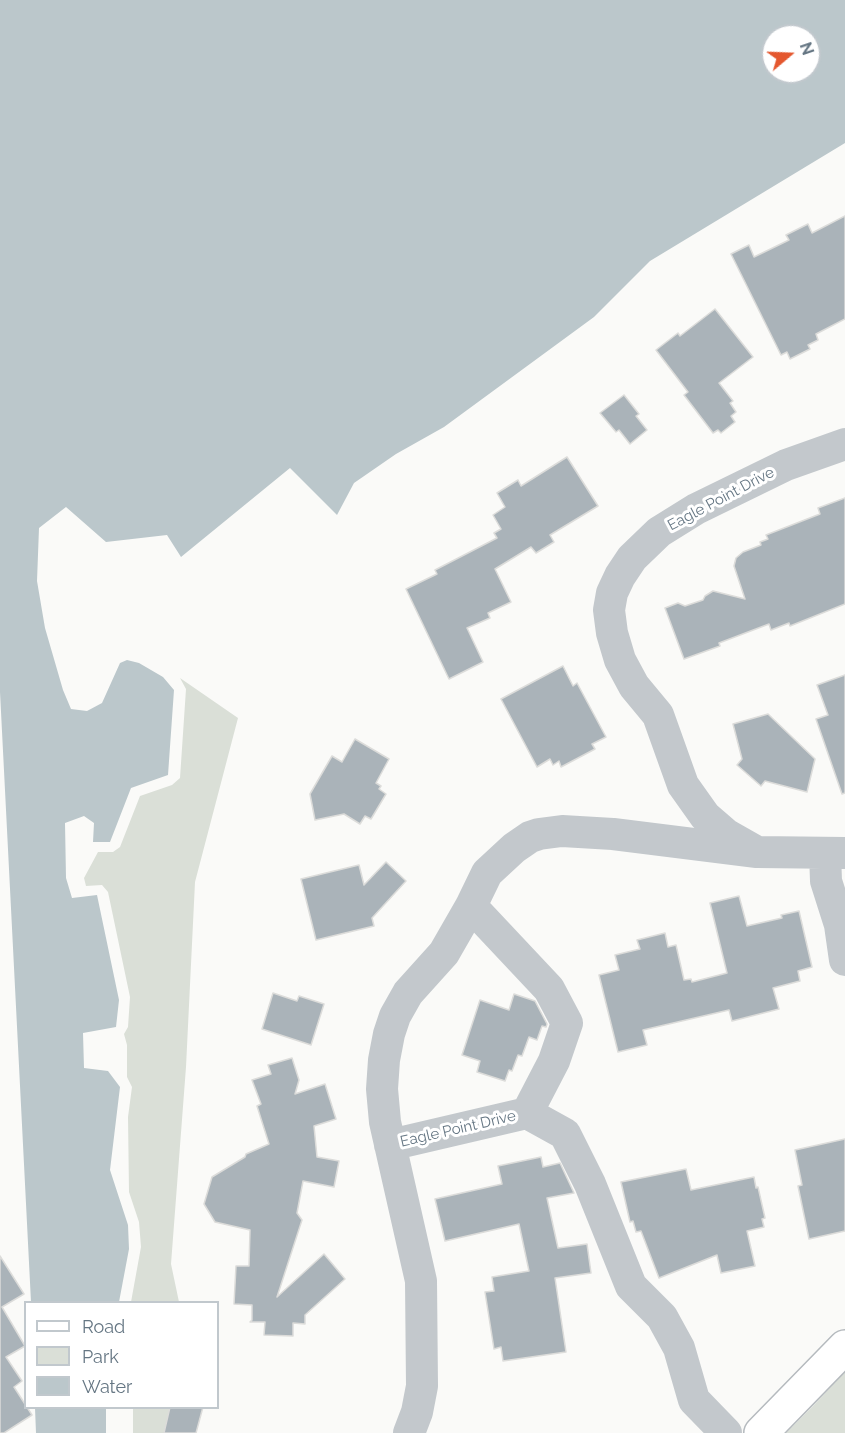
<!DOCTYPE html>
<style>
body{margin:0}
#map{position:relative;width:845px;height:1433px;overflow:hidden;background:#fafaf8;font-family:Raleway,sans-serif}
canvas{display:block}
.legend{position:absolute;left:24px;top:1301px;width:195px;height:108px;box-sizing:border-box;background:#fff;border:2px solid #c1c8cd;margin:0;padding:8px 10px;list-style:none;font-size:18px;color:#657683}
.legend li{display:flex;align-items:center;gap:12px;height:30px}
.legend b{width:30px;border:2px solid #c1c8cd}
.north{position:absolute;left:761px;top:24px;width:60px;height:60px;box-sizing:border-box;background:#fff;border:2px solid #c1c8cd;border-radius:50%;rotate:71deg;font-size:16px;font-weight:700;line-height:24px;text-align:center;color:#657683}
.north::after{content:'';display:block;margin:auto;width:21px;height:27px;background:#e4572e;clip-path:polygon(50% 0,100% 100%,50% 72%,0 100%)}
</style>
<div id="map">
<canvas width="845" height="1433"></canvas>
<ul class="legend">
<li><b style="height:8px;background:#fff"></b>Road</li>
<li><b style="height:16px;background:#dadfd7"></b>Park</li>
<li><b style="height:16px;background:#bbc7cb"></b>Water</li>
</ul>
<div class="north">N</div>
</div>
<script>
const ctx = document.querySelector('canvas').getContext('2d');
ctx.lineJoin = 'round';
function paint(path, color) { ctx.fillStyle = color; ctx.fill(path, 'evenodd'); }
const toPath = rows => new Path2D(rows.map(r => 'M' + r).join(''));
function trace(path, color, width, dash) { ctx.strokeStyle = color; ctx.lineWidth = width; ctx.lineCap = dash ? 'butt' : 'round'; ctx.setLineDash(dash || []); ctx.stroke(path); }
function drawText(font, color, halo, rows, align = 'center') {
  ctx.font = font + ' Raleway,sans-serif'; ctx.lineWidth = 6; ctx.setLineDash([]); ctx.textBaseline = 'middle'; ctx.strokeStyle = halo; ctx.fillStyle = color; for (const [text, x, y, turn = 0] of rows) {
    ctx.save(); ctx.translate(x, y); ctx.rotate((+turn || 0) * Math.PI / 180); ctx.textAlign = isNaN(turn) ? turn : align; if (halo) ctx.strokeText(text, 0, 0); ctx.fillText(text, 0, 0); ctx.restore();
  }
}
const green = toPath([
 [180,678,238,718,195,882,186,1067,171,1264,179,1302,131,1302,141,1247,139,1222,129,1192,128,1117,132,1087,127,1077,127,1045,124,1034,128,1027,130,997,108,892,102,885,86,886,84,878,98,852,113,852,120,847,140,796,172,785,180,778,186,689],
 [845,1372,845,1433,786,1433,813,1406],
 [133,1408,194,1408,195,1433,133,1433]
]);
const water = toPath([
 [0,0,845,0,845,143,650,261,594,317,444,427,396,454,354,483,337,515,290,468,181,557,167,535,106,542,66,507,39,528,37,581,45,628,63,690,71,709,87,711,102,703,120,663,127,660,139,663,163,677,174,690,168,775,131,788,110,842,93,842,94,823,84,816,65,823,66,878,72,898,97,895,119,1000,116,1027,83,1033,84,1068,108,1071,120,1087,110,1170,128,1225,129,1249,119,1302,31,1302,0,692],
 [773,36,809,36,809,72,773,72],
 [35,1408,106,1408,106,1433,36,1433]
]);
const building = toPath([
 [845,216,845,319,816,334,818,340,808,345,810,349,790,359,787,352,781,355,731,254,749,245,754,257,789,240,786,235,808,224,812,233,845,216],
 [715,309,753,357,719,383,733,401,730,403,736,412,731,416,735,422,721,433,718,430,713,433,684,395,688,392,656,350,678,333,680,336,715,309],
 [624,395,639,414,636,416,647,430,630,444,619,430,616,432,600,413,624,395],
 [567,457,598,506,550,535,554,542,536,553,531,547,495,569,511,602,488,613,490,618,467,628,483,662,449,679,406,589,437,574,435,570,497,538,494,533,501,529,493,515,505,507,497,493,518,480,521,486,567,457],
 [845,498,845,604,790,626,789,623,771,630,769,624,719,643,720,646,684,659,665,608,678,603,685,606,703,600,705,596,713,591,745,599,734,566,736,558,743,552,761,545,760,542,768,539,766,535,820,514,818,508,845,498],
 [563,666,573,686,577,683,606,737,592,744,595,749,561,767,559,761,553,765,550,759,537,767,501,699,563,666],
 [845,675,845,793,842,794,816,719,828,715,817,685,845,675],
 [768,714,815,759,807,792,765,781,761,786,737,765,742,759,733,724,768,714],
 [355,739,389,759,376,783,381,786,379,789,386,794,371,819,365,816,360,824,344,814,315,820,310,794,332,756,342,762,355,739],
 [386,862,406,881,372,918,374,926,316,940,301,879,359,865,364,885,386,862],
 [739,896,747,926,782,918,781,915,799,911,812,967,798,971,800,981,773,988,779,1009,732,1021,729,1010,643,1030,647,1045,618,1052,599,975,619,970,615,955,640,949,637,940,665,933,668,947,676,945,684,980,691,979,692,982,727,973,710,903,739,896],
 [273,993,297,1001,299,996,324,1004,311,1045,262,1029,273,993],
 [514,994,535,1001,547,1024,546,1027,542,1026,537,1040,529,1037,522,1056,518,1055,512,1071,509,1070,505,1081,477,1072,480,1061,462,1055,480,1000,509,1010,514,994],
 [292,1058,299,1080,295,1094,325,1084,336,1119,314,1126,317,1157,339,1161,334,1187,303,1181,297,1213,302,1220,277,1297,324,1254,345,1279,305,1315,305,1324,293,1323,293,1336,264,1335,265,1322,250,1322,252,1320,252,1305,234,1304,236,1266,249,1266,250,1230,215,1222,204,1204,212,1177,245,1157,246,1154,269,1144,257,1106,261,1104,252,1080,271,1074,268,1065,292,1058],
 [845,1139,845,1231,809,1239,798,1186,802,1185,795,1150,845,1139],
 [541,1157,543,1167,560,1163,574,1193,547,1198,558,1248,587,1244,591,1273,555,1278,566,1352,503,1361,501,1347,494,1349,485,1292,494,1291,492,1277,529,1271,519,1224,445,1241,435,1199,502,1184,498,1166,541,1157],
 [686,1169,691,1190,754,1177,756,1188,758,1187,765,1218,762,1219,764,1227,747,1231,755,1266,721,1273,717,1255,659,1278,641,1231,636,1232,633,1221,630,1222,621,1182,686,1169],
 [0,1256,24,1294,2,1307,25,1346,6,1357,22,1381,14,1387,32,1415,4,1433,0,1433,0,1256],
 [170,1407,203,1407,196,1433,164,1433,170,1407]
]);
const minor = toPath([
 [845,444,786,465,696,509,659,532,632,558,620,576,612,593,609,610,612,633,620,660,634,686,658,715,683,785,705,816,727,835,757,852,845,853],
 [825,853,826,881,840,925,845,960],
 [527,1113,565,1134,590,1184,631,1286,662,1317,679,1348,694,1400,726,1433],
 [390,1145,527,1113,554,1061,567,1023,549,989,471,906],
 [409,1433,417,1412,422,1386,421,1281,385,1122,382,1089,384,1060,389,1034,395,1016,408,993,444,953,471,906,487,873,514,848,530,837,539,834,562,831,613,834,757,852]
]);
const major = toPath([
 [761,1433,845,1347]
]);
const streetNames = [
 ["Eagle Point Drive",721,499,-28],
 ["Eagle Point Drive",458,1129,-13]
];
paint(green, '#dadfd7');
paint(water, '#bbc7cb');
paint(building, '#aab3b9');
trace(building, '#dcdcda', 1.5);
trace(major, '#b5babe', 36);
trace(minor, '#c3c8cc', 32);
trace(major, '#fff', 33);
drawText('15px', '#657683', '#fff', streetNames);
</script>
